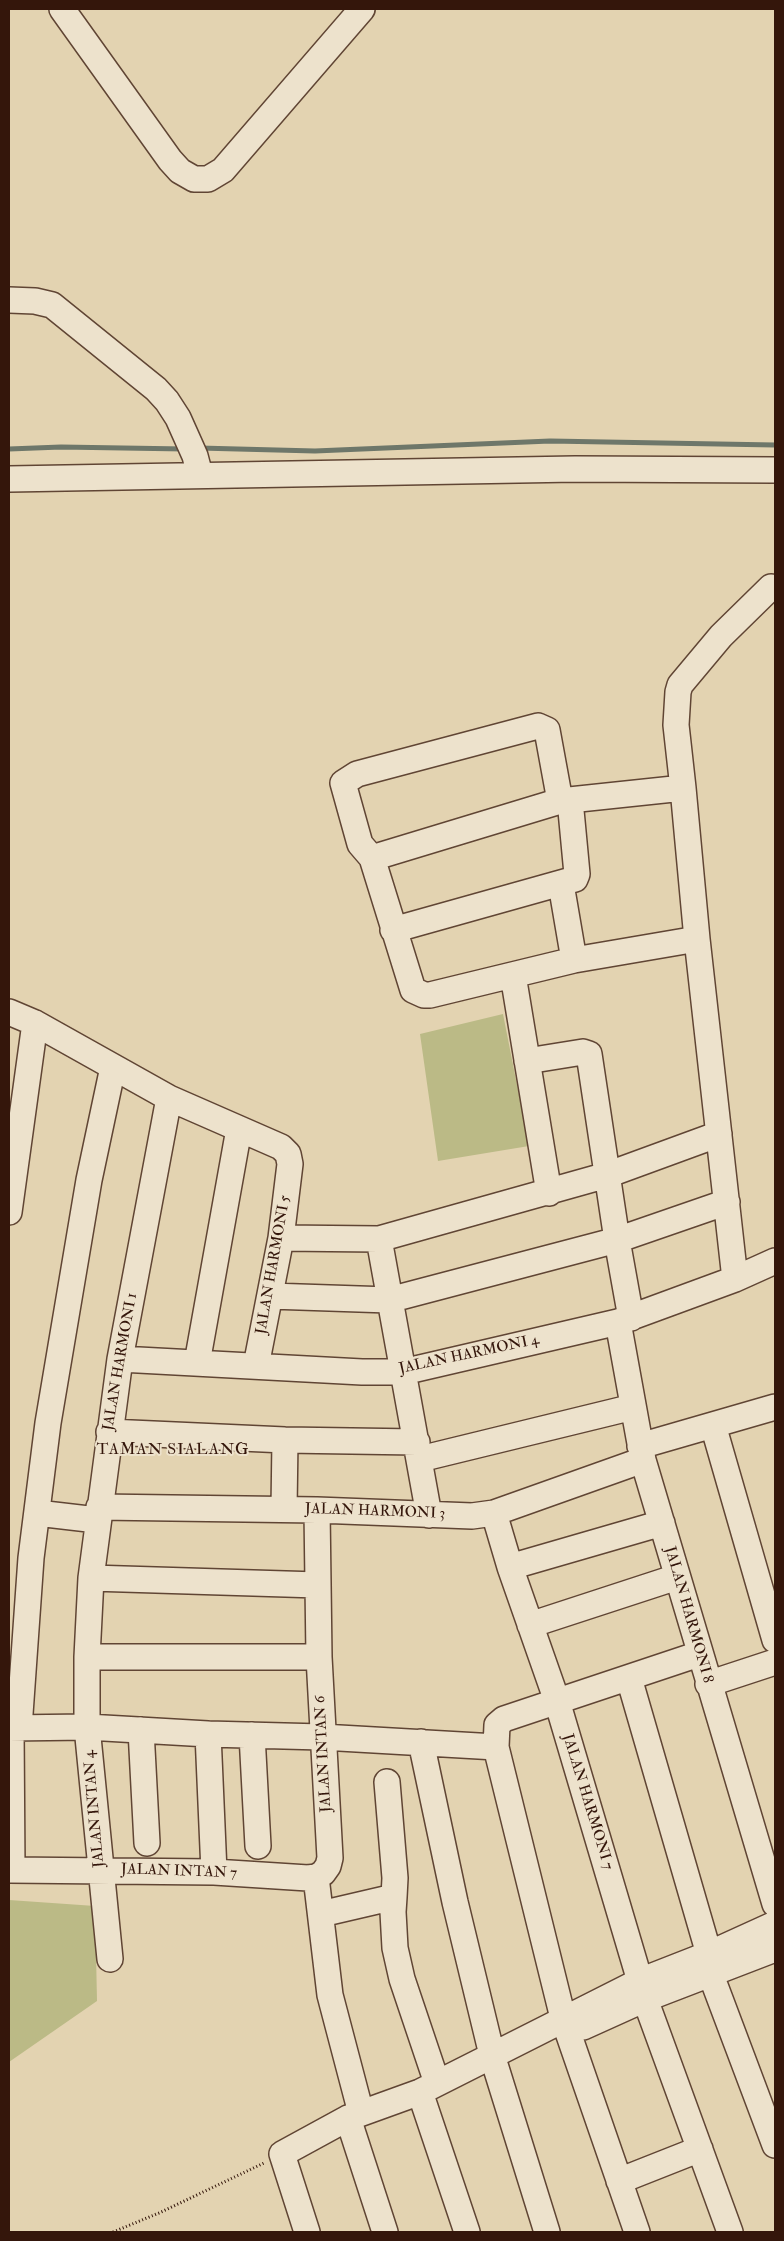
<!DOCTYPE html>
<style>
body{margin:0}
#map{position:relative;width:784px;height:2241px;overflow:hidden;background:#e3d3b1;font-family:"IM FELL Double Pica",serif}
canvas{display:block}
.frame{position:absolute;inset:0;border:10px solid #34160b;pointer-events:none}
</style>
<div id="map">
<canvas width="784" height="2241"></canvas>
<div class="frame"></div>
</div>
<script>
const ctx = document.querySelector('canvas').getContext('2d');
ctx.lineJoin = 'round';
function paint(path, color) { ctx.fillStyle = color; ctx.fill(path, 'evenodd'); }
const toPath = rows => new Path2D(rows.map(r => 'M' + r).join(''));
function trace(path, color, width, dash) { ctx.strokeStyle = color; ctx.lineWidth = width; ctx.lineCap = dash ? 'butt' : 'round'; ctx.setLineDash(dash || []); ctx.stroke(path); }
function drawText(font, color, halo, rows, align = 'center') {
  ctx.font = font + ' "IM FELL Double Pica",serif'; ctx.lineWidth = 4; ctx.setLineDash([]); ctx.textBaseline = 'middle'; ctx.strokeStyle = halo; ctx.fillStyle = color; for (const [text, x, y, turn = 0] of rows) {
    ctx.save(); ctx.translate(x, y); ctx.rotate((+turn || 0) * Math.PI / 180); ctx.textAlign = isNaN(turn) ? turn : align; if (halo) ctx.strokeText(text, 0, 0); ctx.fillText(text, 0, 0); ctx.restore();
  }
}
const green = toPath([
 [503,1014,529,1146,438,1161,420,1034],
 [9,1900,95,1906,97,2001,9,2062]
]);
const stream = toPath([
 [199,448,315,451,550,441,775,445],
 [9,449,61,447,185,449]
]);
const path = toPath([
 [113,2232,159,2213,264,2163]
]);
const minor = toPath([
 [62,9,170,160,180,171,194,179,208,179,223,170,362,9],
 [9,300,35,301,52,305,156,389,167,401,178,418,195,456,200,475],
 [9,479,575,469,775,470],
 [683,788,676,725,678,692,680,685,721,636,771,587],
 [560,801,547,730,538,726,357,774,343,783,360,844,372,858,413,990,424,995,430,995,574,960,697,939],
 [372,858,560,801,683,788,697,939,735,1279],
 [561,884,574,960],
 [393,930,575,879,577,874,570,800],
 [513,975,549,1193],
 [9,1012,35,1023,169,1098,281,1147,288,1154,290,1164,281,1238,256,1366],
 [527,1061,583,1052,589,1054,617,1240,631,1318],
 [9,1212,35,1023],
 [281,1238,379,1239,607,1175,719,1134],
 [379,1239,429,1515],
 [270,1296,389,1300,617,1240,727,1202],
 [618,1322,643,1460,775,1904],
 [120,1359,362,1372,403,1372,618,1322,735,1279,775,1261],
 [197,1363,239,1129],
 [713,1425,775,1640],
 [109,1432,285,1440,417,1442],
 [640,1446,775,1407],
 [420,1459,633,1407],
 [99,1507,317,1510,472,1516,494,1513,643,1460],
 [284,1509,285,1440],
 [37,1513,97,1520],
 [494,1513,510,1567,557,1701,640,1981],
 [510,1567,662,1523],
 [91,1578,318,1585],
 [530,1625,677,1577],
 [87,1657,319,1657],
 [629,1678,709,1954],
 [708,1684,775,1662],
 [9,1728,87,1727,208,1734],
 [11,1728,12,1870],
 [19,1728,31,1558,48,1423,89,1180,113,1067],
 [141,1730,147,1843],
 [252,1735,258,1846],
 [421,1742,455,1902,492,2055,547,2232],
 [496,1747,563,2018,637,2232],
 [9,1870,214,1872,308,1878,316,1877,323,1873,328,1866,330,1858,319,1657,317,1510],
 [214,1872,208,1734,322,1737,496,1747,497,1725,504,1719,699,1654],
 [316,1877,330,1995,361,2113],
 [394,1897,393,1912,395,1948,402,1979,437,2083],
 [321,1914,394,1897,395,1878,387,1782],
 [110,1959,87,1727,87,1657,91,1578,120,1359,169,1098],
 [711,1975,775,2145],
 [645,1999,730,2232],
 [583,2027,645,1999,775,1949],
 [420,2092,467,2232],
 [348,2118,385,2232],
 [619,2181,700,2149],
 [307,2232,282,2154,348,2118,420,2092,640,1981,709,1954,775,1924]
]);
const streetNames = [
 ["JALAN HARMONI 5",274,1265,-80],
 ["JALAN HARMONI 4",469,1355,-12],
 ["JALAN HARMONI 1",121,1362,-80],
 ["JALAN HARMONI 3",375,1512,2],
 ["JALAN HARMONI 8",688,1615,74],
 ["JALAN INTAN 6",324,1754,-93],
 ["JALAN HARMONI 7",587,1802,73],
 ["JALAN INTAN 4",95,1809,-95],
 ["JALAN INTAN 7",179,1872,2]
];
const neighbourhoodNames = [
 ["TAMAN SIALANG",173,1451]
];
paint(green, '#bbba86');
trace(stream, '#6e776a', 5);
trace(minor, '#604534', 28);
trace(path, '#34160b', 3, [1, 2.5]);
trace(minor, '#ede2cc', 25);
drawText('15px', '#34160b', '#ede2cc', streetNames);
ctx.letterSpacing = '1px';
drawText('16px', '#34160b', '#ede2cc', neighbourhoodNames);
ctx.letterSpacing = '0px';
</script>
